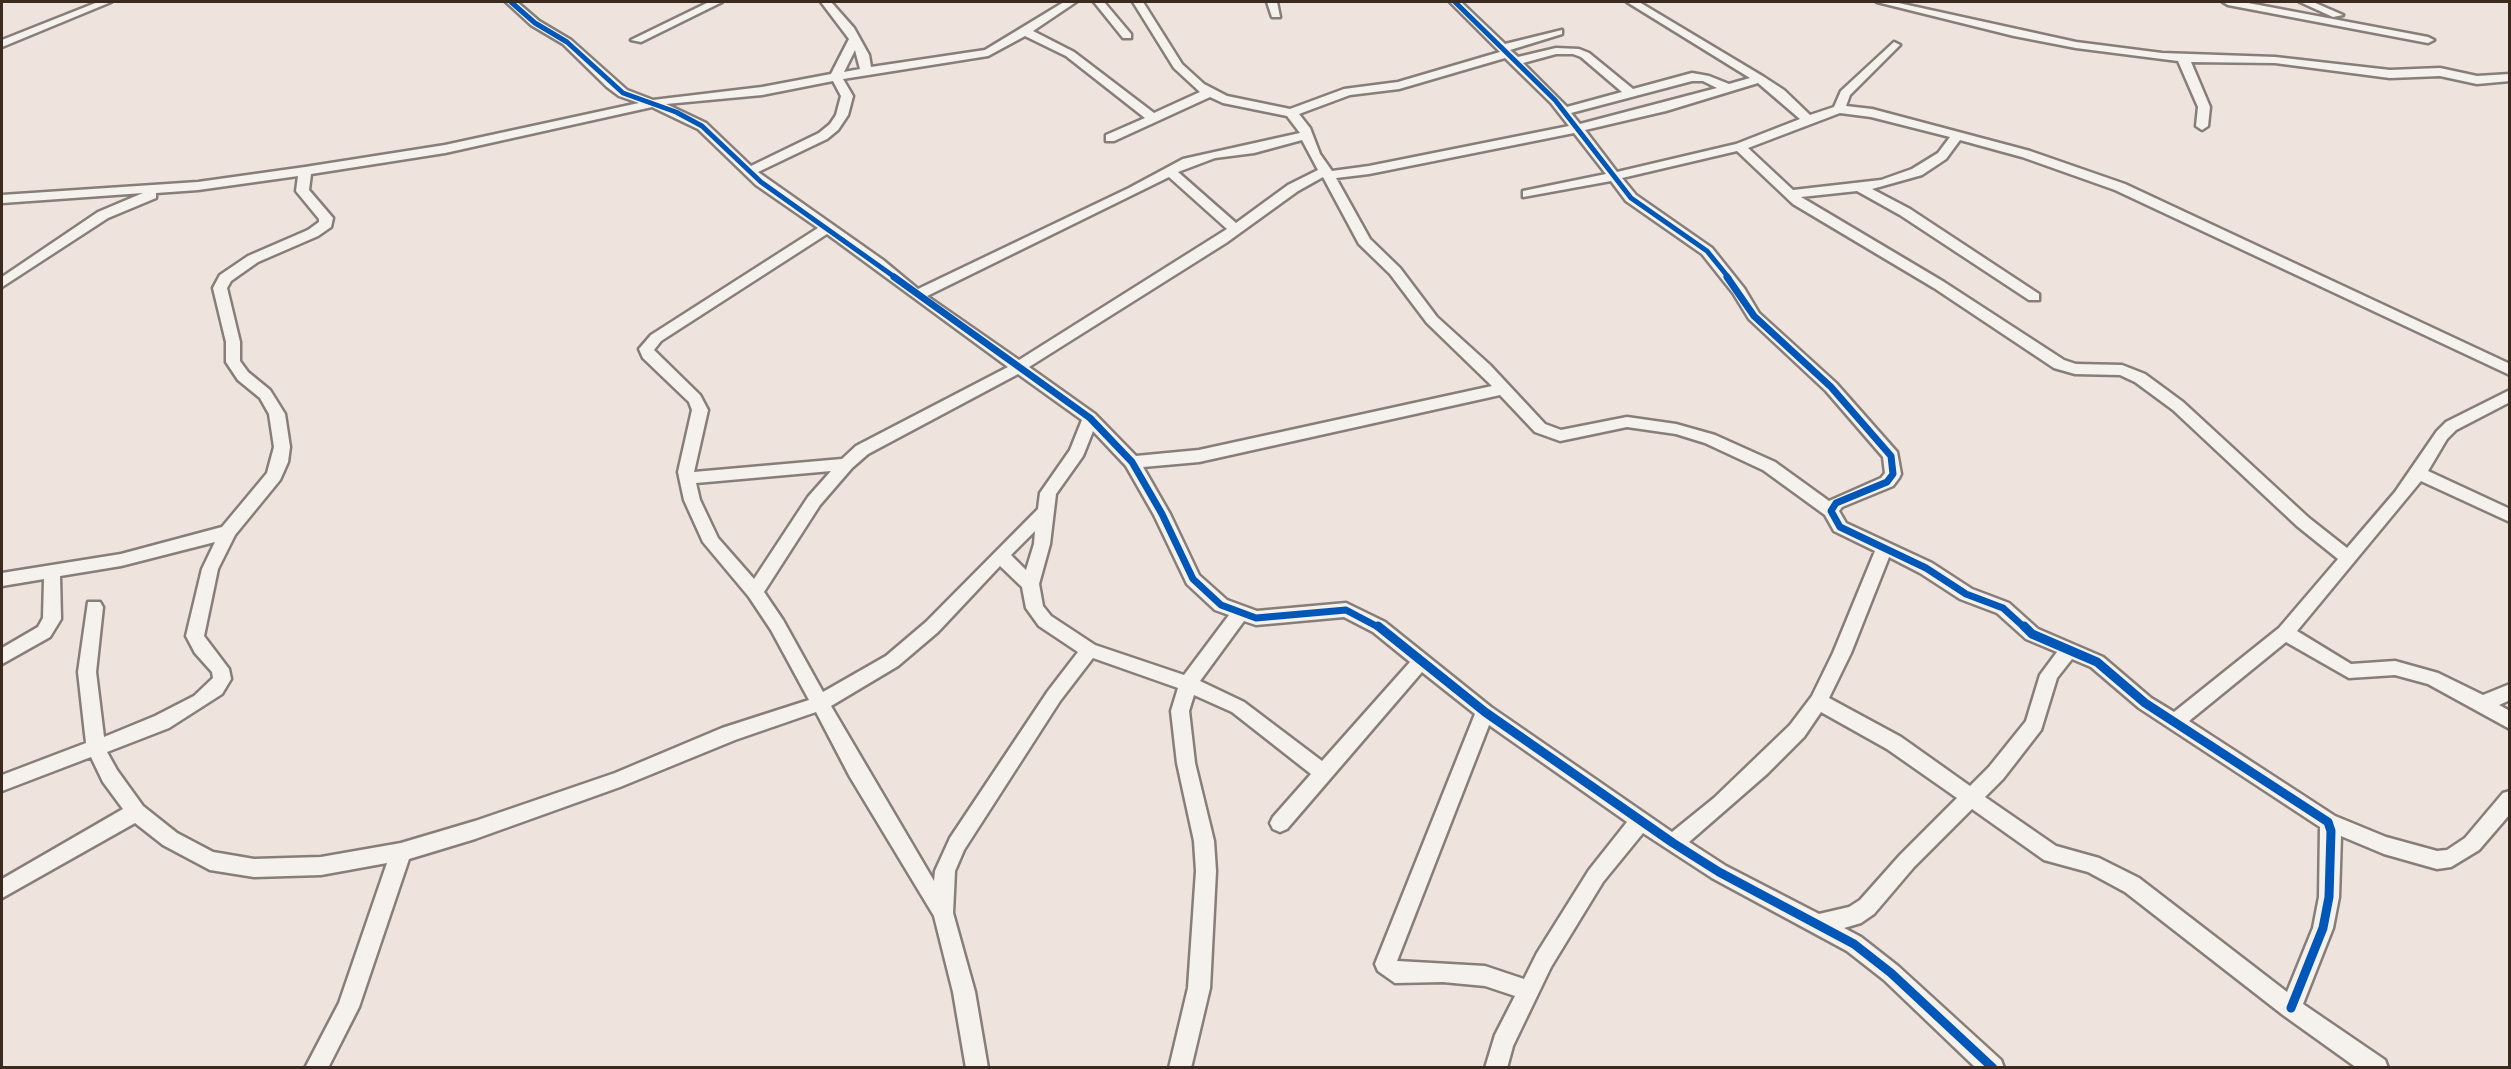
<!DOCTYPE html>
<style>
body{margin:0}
#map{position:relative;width:2511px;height:1069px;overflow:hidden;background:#eee3dd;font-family:Mynerve,sans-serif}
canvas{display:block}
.frame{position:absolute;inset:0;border:3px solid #3b2a1e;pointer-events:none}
</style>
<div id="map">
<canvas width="2511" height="1069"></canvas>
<div class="frame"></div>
</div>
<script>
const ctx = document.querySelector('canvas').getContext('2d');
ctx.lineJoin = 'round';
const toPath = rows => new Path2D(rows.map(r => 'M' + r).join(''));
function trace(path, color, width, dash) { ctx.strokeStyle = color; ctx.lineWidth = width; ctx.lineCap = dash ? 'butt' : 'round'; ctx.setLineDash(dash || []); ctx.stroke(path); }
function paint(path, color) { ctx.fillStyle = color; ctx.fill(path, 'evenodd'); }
const street = toPath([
 [98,2,111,2,2,47,2,40,98,2],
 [506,2,517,2,539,21,571,40,627,90,653,100,762,87,831,74,849,39,821,2,831,2,854,28,869,55,871,67,985,50,1064,2,1076,2,1033,31,1074,52,1154,113,1200,92,1174,68,1133,2,1143,2,1182,64,1204,84,1227,96,1290,109,1344,89,1398,82,1500,52,1450,2,1461,2,1505,44,1562,30,1562,34,1510,50,1518,57,1556,48,1579,49,1589,53,1633,89,1692,73,1709,76,1729,84,1750,78,1627,2,1639,2,1764,77,1784,90,1810,115,1834,107,1841,91,1894,42,1900,45,1850,95,1846,106,1872,109,2030,151,2125,184,2510,364,2510,375,2115,190,2022,157,1960,140,1946,159,1922,175,1872,189,1910,209,2039,294,2039,300,2029,300,1900,215,1857,191,1801,197,1944,282,2064,360,2076,364,2122,365,2145,374,2183,402,2309,518,2347,548,2395,492,2437,431,2446,422,2510,390,2510,402,2456,430,2447,439,2428,471,2510,509,2510,522,2421,481,2297,631,2351,664,2395,661,2438,673,2483,695,2510,684,2510,700,2499,705,2510,711,2510,729,2428,684,2395,675,2349,678,2286,642,2189,721,2335,816,2386,837,2437,851,2447,850,2465,838,2503,793,2510,791,2510,814,2479,850,2451,867,2437,869,2384,854,2341,836,2339,897,2333,928,2303,1004,2385,1060,2388,1068,2357,1068,2283,1015,2125,892,2088,872,2044,860,1972,809,1914,867,1874,914,1861,923,1844,928,1861,937,1898,966,2001,1060,2004,1068,1976,1068,1884,980,1847,951,1712,878,1643,833,1603,882,1551,967,1513,1046,1507,1068,1485,1068,1495,1035,1515,996,1485,986,1443,982,1395,983,1378,971,1375,964,1475,714,1422,672,1287,829,1280,832,1273,829,1270,823,1273,817,1311,774,1232,712,1194,695,1189,711,1195,763,1214,841,1216,871,1210,988,1191,1068,1169,1068,1188,988,1196,871,1194,841,1177,763,1171,711,1178,688,1093,658,1060,701,964,850,955,871,953,913,975,992,988,1068,966,1068,953,992,934,916,850,777,816,712,735,740,620,787,475,839,409,859,359,1007,328,1068,305,1068,339,1003,387,863,321,875,254,877,210,870,163,845,135,823,2,898,2,879,123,809,103,782,91,757,2,791,2,775,86,743,78,672,88,602,100,602,103,607,96,672,104,737,155,716,194,696,213,678,212,672,195,653,186,636,202,569,215,542,121,566,60,576,61,619,50,637,2,664,2,648,38,627,43,618,44,579,2,586,2,573,121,554,222,527,267,473,274,447,269,414,260,398,238,380,226,362,226,342,213,288,220,275,248,256,308,230,319,222,319,219,296,191,298,176,198,190,156,193,156,198,108,218,2,287,2,277,98,212,143,193,2,203,2,195,198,182,305,167,445,145,639,103,619,96,607,87,563,44,531,25,506,2],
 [1025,36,1066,56,1145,118,1106,135,1106,141,1114,141,1210,97,1223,103,1287,116,1300,133,1183,159,1129,188,918,289,883,260,758,172,827,139,838,130,848,115,853,96,843,79,988,56,1025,36],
 [855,50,860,69,844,72,855,50],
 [1556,54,1573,54,1581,57,1622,92,1567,107,1523,63,1556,54],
 [1505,58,1551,103,1569,126,1369,166,1332,171,1320,154,1310,128,1299,114,1350,95,1399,89,1505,58],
 [833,81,841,96,836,115,830,124,819,133,751,166,706,123,666,104,762,95,833,81],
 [1692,81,1703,81,1717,88,1580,124,1571,113,1692,81],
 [1758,83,1800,119,1736,144,1617,172,1585,130,1666,111,1758,83],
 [652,107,698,129,756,185,818,228,651,335,639,349,643,358,689,402,692,410,678,472,684,500,703,542,749,597,771,630,809,700,722,728,615,773,475,821,401,843,321,857,254,859,213,852,177,833,143,806,117,770,107,752,169,728,222,694,231,679,229,669,204,636,218,569,235,535,280,480,288,462,290,447,285,414,270,390,248,372,240,361,240,342,227,288,231,281,258,262,318,236,331,227,333,218,309,190,311,174,445,153,652,107],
 [1840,113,1871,117,1950,137,1938,153,1912,169,1881,180,1793,190,1748,148,1840,113],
 [1574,133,1606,174,1523,191,1523,197,1611,181,1626,201,1702,254,1733,293,1749,319,1826,391,1883,457,1885,473,1881,478,1829,501,1775,462,1715,435,1676,424,1627,417,1561,430,1545,424,1490,365,1437,317,1400,268,1370,239,1336,178,1369,174,1574,133],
 [1302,140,1318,170,1288,185,1236,223,1178,172,1215,158,1254,153,1302,140],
 [1737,151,1793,204,1934,288,2054,368,2075,374,2120,375,2135,382,2173,410,2297,526,2338,559,2279,628,2174,712,2151,698,2103,657,2038,629,2009,603,1972,589,1932,563,1846,523,1839,511,1842,507,1893,486,1899,478,1901,474,1897,452,1836,383,1759,313,1744,288,1712,248,1636,195,1622,178,1737,151],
 [1169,177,1227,229,1019,360,927,296,1169,177],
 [1323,177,1359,244,1390,274,1427,323,1492,386,1199,450,1136,456,1095,414,1029,367,1226,243,1298,191,1323,177],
 [827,234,1008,367,856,446,842,459,694,472,708,410,700,395,654,350,661,341,827,234],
 [1018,374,1082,420,1070,450,1040,493,1038,509,926,622,886,656,823,692,783,620,764,592,820,505,852,468,868,454,1018,374],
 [1500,395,1535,432,1560,441,1627,427,1676,434,1705,443,1763,470,1825,515,1834,531,1875,551,1833,653,1812,696,1790,725,1714,798,1672,832,1491,707,1385,622,1346,603,1257,611,1227,600,1199,575,1170,514,1143,467,1199,462,1500,395],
 [1093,431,1126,466,1154,515,1187,584,1215,610,1229,615,1184,675,1095,645,1051,616,1043,606,1039,584,1050,544,1056,494,1083,456,1093,431],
 [831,471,808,497,754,579,718,538,700,500,696,483,831,471],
 [1035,531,1034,544,1026,570,1011,555,1035,531],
 [1889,557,1920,573,1960,599,1997,613,2026,639,2057,652,2040,675,2026,721,1989,767,1970,786,1901,737,1829,698,1851,653,1889,557],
 [1000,566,1022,587,1026,608,1039,626,1078,652,1048,691,950,838,935,871,934,881,831,706,898,666,938,632,1000,566],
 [1344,617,1373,632,1410,662,1322,761,1244,702,1200,681,1244,621,1256,625,1344,617],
 [2072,659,2091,667,2139,708,2320,827,2319,897,2313,928,2287,992,2139,878,2099,858,2056,846,1985,797,2003,779,2041,730,2057,678,2072,659],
 [1821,712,1887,749,1957,798,1900,855,1860,900,1849,907,1819,914,1726,866,1689,842,1767,774,1804,737,1821,712],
 [1489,725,1627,822,1589,870,1537,953,1524,979,1485,966,1397,961,1489,725],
 [709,2,722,2,641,42,631,40,709,2],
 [1094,2,1104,2,1131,34,1131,38,1123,38,1094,2],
 [1267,2,1277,2,1280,17,1272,17,1267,2],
 [1877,2,1894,2,2076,42,2162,53,2275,57,2390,70,2440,68,2477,76,2510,74,2510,81,2477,84,2440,76,2390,78,2275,63,2191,62,2210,107,2208,126,2202,130,2196,126,2198,107,2178,61,2076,48,2014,36,1877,2],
 [2223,2,2243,2,2428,37,2434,40,2428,43,2228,5,2223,2],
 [2300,2,2313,2,2343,15,2333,17,2300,2]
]);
const cyclewayFar2 = toPath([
 [511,2,535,23,567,42,623,93,676,112,702,126,761,182,896,278],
 [1455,2,1555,100,1631,198,1707,251,1729,278]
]);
const cyclewayFar1 = toPath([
 [894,277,1090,418,1132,462,1162,514,1193,579,1221,605,1256,618,1346,610,1380,628],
 [1727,277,1754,316,1831,387,1891,456,1893,474,1887,482,1836,503,1831,511,1840,527,1926,568,1966,594,2003,608,2025,628]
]);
const cycleway = toPath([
 [1378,626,1485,712,1673,843,1719,872,1854,944,1891,973,1993,1068],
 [2024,626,2032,634,2097,662,2145,703,2328,822,2331,831,2329,897,2323,928,2291,1008]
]);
trace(street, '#877e79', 5);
paint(street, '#f5f2ee');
trace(cyclewayFar2, '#0057b8', 5);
trace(cyclewayFar1, '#0057b8', 7);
trace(cycleway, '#0057b8', 9);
</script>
